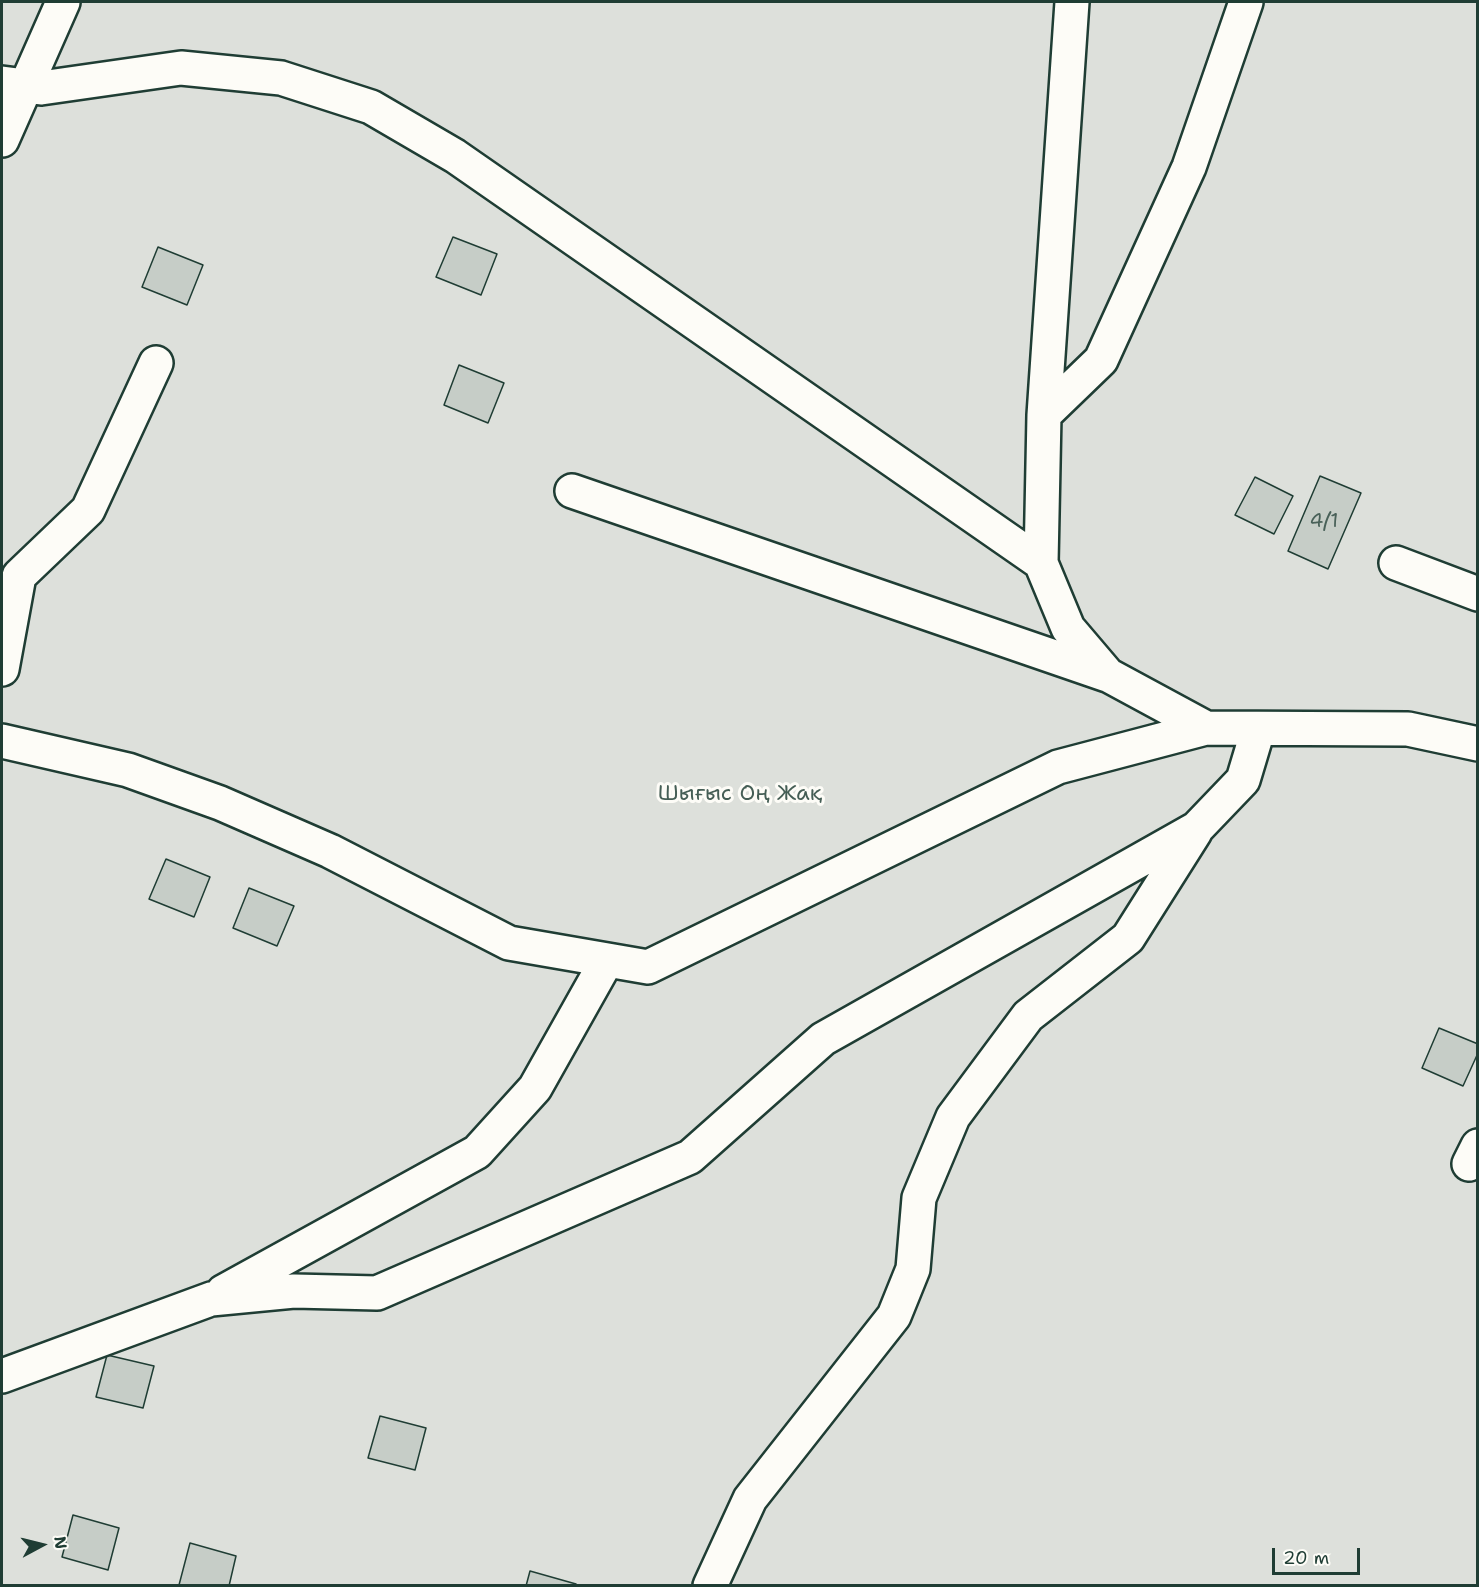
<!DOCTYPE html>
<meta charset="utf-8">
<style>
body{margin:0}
#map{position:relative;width:1479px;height:1587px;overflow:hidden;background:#fdfcf7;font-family:"Shantell Sans",sans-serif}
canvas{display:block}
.frame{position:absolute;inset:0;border:3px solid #1f3d34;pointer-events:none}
.north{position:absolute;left:12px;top:1515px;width:60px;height:60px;-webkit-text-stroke:4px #fdfcf7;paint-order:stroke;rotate:83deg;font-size:16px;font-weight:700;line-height:24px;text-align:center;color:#1f3d34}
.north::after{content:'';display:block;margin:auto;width:21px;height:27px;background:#1f3d34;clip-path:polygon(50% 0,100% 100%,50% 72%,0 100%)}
.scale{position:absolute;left:1272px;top:1548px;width:88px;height:27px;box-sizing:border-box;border:3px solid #1f3d34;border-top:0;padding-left:8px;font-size:18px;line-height:21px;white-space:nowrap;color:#1f3d34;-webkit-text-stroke:4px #fdfcf7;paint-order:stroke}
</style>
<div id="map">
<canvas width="1479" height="1587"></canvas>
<div class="frame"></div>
<div class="north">N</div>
<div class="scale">20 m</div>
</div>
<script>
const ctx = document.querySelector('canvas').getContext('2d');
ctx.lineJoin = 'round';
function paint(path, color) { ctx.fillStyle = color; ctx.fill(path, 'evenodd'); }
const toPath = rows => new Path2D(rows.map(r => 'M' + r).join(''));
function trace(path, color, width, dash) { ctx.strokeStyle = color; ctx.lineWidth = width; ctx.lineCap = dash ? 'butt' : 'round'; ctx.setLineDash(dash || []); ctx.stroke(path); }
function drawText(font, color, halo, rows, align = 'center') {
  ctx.font = font + ' "Shantell Sans",sans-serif'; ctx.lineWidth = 6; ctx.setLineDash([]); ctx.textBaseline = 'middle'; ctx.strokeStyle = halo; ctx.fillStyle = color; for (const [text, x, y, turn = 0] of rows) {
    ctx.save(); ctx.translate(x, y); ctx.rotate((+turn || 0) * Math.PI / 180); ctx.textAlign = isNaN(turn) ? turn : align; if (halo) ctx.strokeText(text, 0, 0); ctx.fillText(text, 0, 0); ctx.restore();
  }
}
const green = toPath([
 [2,2,1477,2,1477,1585,2,1585]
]);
const building = toPath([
 [453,237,497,254,481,295,436,277,453,237],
 [158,247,203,265,187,305,142,287,158,247],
 [459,365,504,383,488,423,444,405,459,365],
 [1320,476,1361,493,1328,569,1288,551,1320,476],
 [1255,477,1293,496,1274,534,1235,515,1255,477],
 [166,859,210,877,194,917,149,899,166,859],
 [249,888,294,906,277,946,233,928,249,888],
 [1439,1028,1478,1044,1478,1053,1463,1086,1422,1068,1439,1028],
 [107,1355,154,1366,143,1408,96,1397,107,1355],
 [380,1416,426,1428,415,1470,368,1458,380,1416],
 [73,1515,119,1528,108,1570,62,1557,73,1515],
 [190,1543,236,1556,229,1586,179,1585,190,1543],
 [530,1571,576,1584,575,1586,526,1586,530,1571]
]);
const minor = toPath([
 [1072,2,1044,415,1041,563,1068,628,1108,675,1206,728,1408,729,1478,744],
 [2,83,41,88,181,68,281,78,371,107,455,156,1041,563],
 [2,140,63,2],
 [1044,415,1101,360,1189,167,1246,2],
 [572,491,1107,675],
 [1396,563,1478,594],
 [2,669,19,576,88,510,156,363],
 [2,741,128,770,220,803,330,851,509,943,648,967,1058,767,1206,728],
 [1469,1164,1478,1146],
 [223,1292,477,1152,535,1088,607,960],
 [2,1376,211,1299,294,1291,377,1293,690,1157,823,1039,1197,828,1243,780,1258,730],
 [710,1586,750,1499,894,1316,913,1269,919,1198,953,1117,1028,1016,1128,938,1195,832]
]);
const numberNames = [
 ["4/1",1324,522]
];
const parkNames = [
 ["Шығыс Оң Жақ",740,794]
];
paint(green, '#dde0db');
paint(building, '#c6cdc7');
trace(building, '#1f3d34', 1.5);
trace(minor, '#1f3d34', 38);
trace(minor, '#fdfcf7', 33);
drawText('20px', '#496159', null, numberNames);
drawText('22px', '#455e55', '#fdfcf7', parkNames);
</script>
